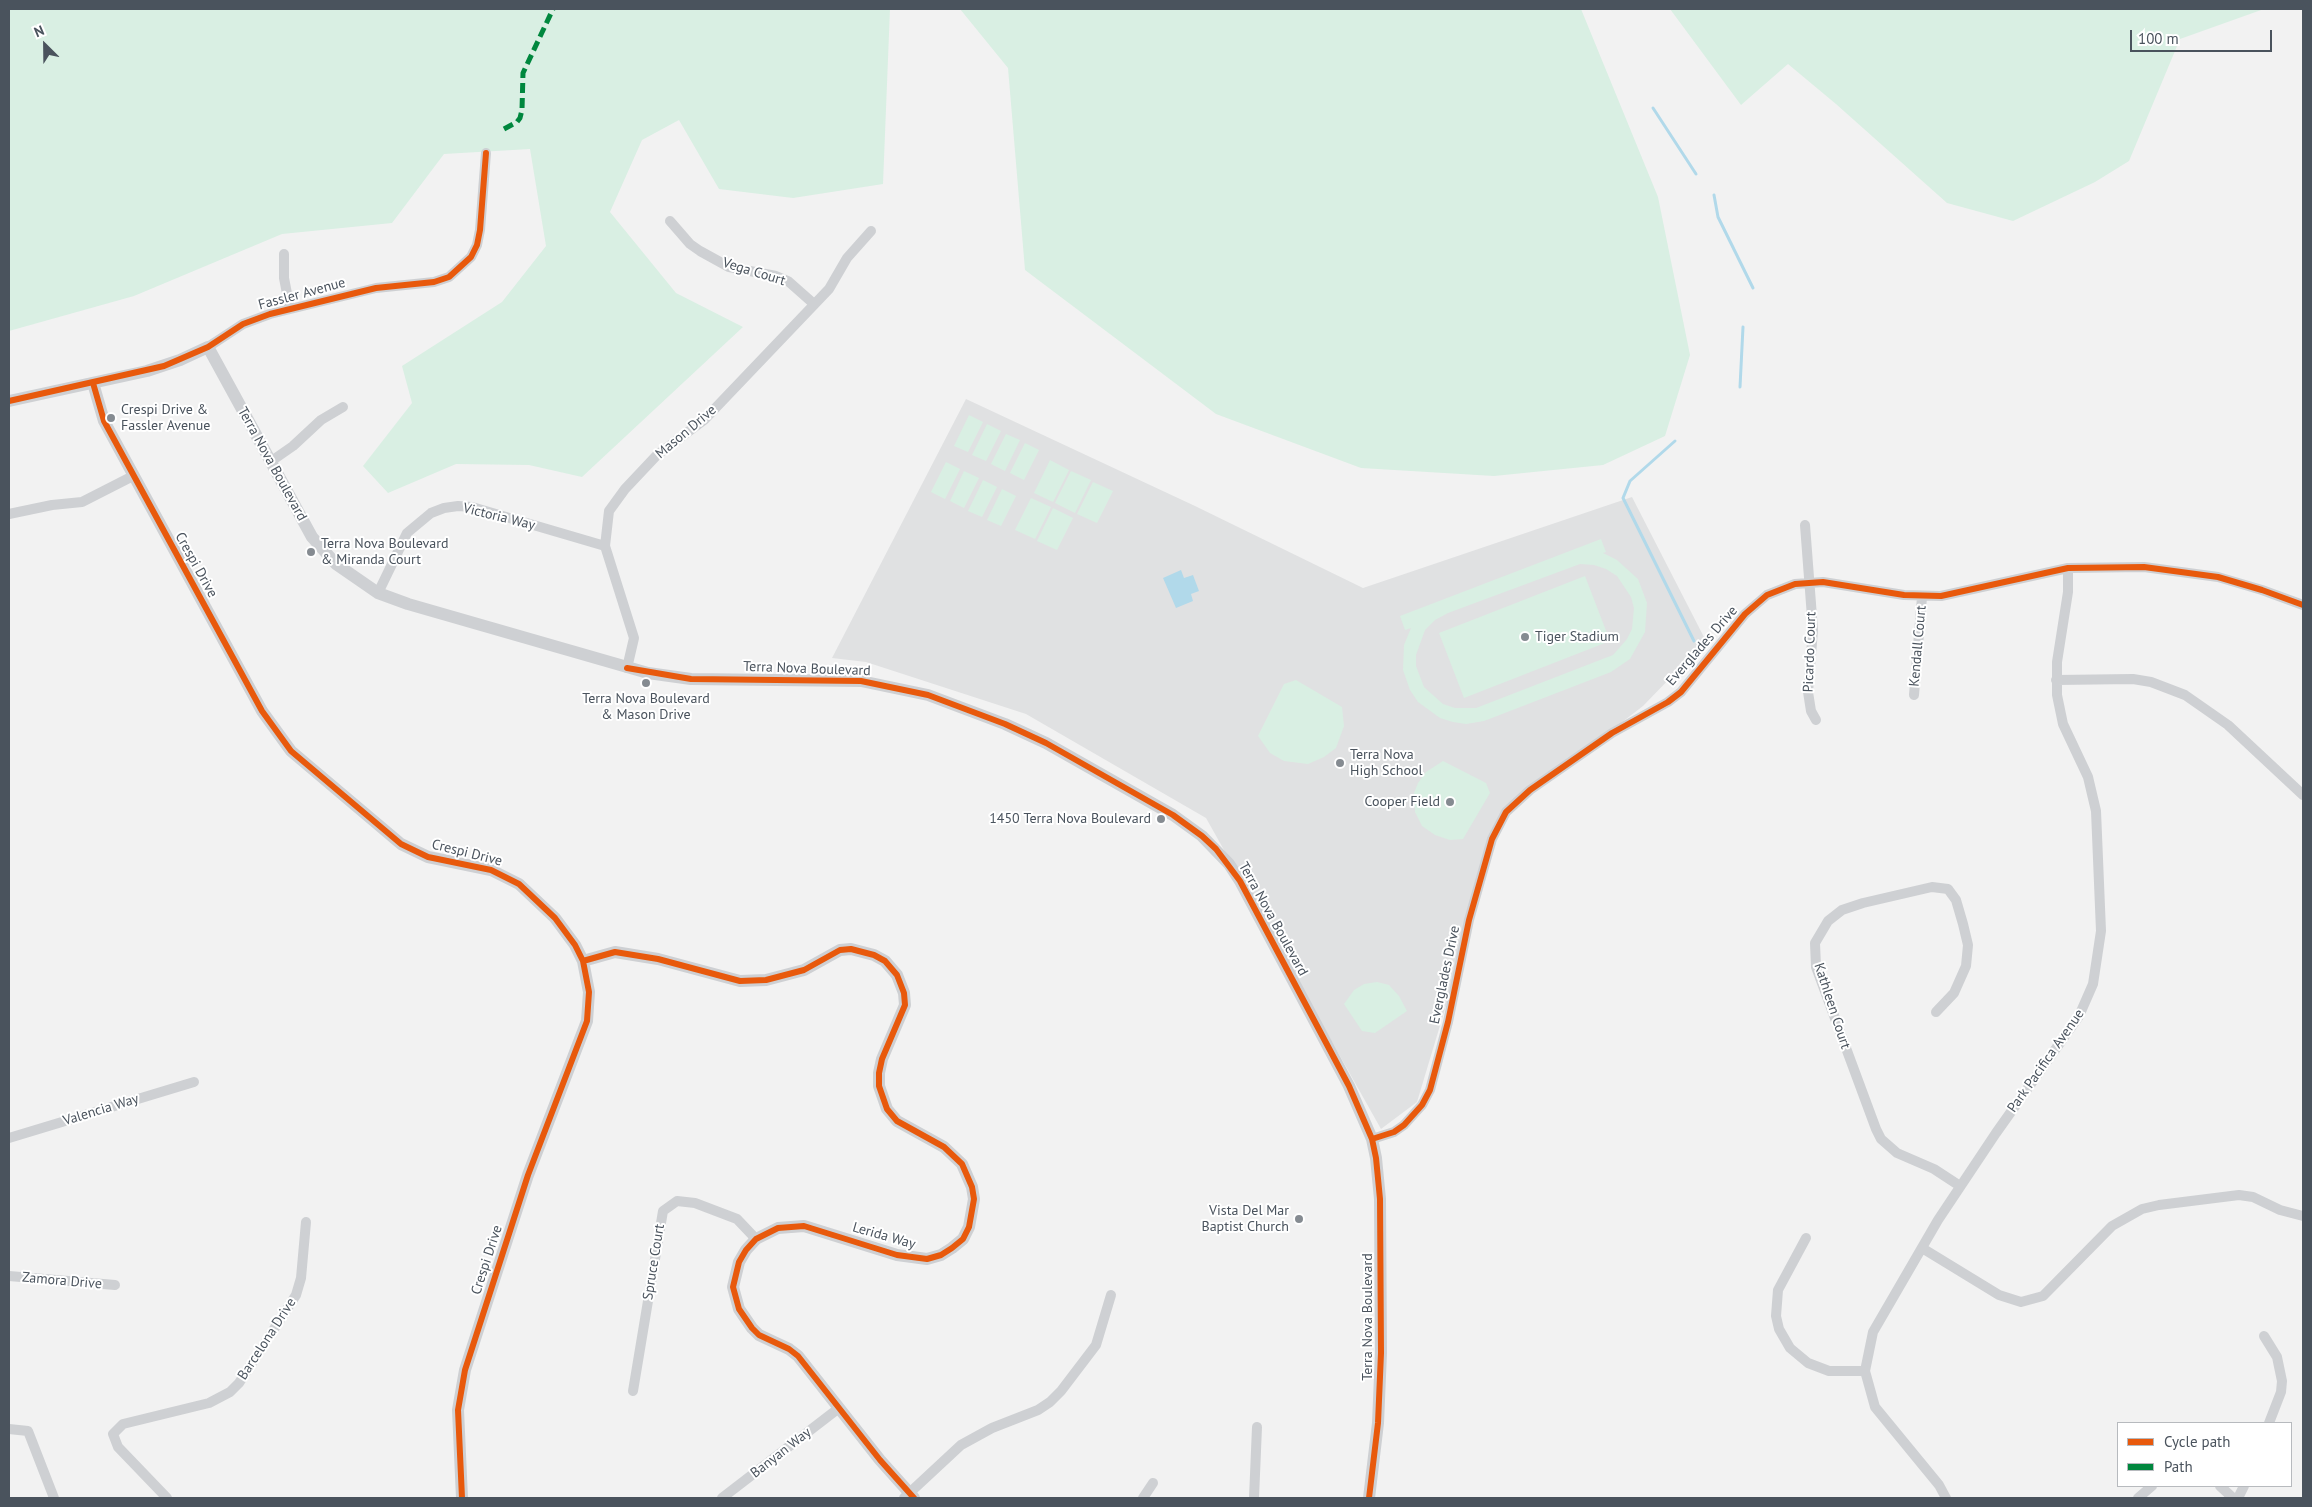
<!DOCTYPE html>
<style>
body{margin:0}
#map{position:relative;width:2312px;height:1507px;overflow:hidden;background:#f2f2f2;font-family:"PT Sans",sans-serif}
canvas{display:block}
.frame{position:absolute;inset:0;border:10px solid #4a535d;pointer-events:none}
.legend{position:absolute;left:2117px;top:1422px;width:175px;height:65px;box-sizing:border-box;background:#fff;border:1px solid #b7babe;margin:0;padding:6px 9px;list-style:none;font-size:15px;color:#4a535d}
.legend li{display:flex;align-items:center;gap:10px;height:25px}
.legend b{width:25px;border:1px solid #b7babe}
.north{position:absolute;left:20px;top:20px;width:50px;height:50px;-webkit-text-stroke:4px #fff;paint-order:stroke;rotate:337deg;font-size:14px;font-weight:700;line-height:20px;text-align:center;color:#4a535d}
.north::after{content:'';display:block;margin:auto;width:18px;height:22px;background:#4a535d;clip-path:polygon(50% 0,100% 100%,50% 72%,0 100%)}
.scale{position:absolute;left:2130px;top:30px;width:142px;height:22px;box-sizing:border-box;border:2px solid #4a535d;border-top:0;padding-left:6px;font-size:15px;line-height:18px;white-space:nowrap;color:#4a535d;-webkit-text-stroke:4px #fff;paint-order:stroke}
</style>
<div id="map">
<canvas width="2312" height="1507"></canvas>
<div class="frame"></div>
<ul class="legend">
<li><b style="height:6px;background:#e8590c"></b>Cycle path</li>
<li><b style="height:6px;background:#00873e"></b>Path</li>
</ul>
<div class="north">N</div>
<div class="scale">100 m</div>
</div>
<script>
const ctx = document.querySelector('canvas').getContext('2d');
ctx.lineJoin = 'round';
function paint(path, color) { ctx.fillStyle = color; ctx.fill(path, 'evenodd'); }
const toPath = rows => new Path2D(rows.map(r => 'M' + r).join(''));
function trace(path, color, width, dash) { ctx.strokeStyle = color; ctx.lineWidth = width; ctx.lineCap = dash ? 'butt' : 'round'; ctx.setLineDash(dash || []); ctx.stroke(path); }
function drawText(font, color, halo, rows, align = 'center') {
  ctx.font = font + ' "PT Sans",sans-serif'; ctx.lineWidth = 4; ctx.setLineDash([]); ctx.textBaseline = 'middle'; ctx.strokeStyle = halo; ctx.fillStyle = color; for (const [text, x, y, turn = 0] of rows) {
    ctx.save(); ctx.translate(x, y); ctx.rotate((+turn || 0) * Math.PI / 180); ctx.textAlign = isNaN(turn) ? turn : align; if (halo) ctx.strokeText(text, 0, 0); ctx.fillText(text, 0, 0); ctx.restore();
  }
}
const education = toPath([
 [966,399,1195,506,1363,588,1632,497,1706,641,1643,706,1504,813,1417,1102,1381,1129,1206,818,1026,714,866,662,832,658]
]);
const green = toPath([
 [9,9,890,9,883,184,793,198,719,189,679,120,642,140,610,212,676,293,743,327,582,477,529,465,456,464,388,493,363,466,412,403,402,366,502,302,546,246,530,149,444,154,392,223,282,234,134,296,9,331],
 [960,9,1581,9,1658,197,1690,355,1665,436,1603,465,1494,476,1361,468,1216,414,1025,270,1008,68],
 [1670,9,2264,9,2180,39,2129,161,2095,182,2013,221,1947,203,1836,104,1788,64,1741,105],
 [969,415,983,422,968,452,954,446],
 [987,424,1001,431,986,461,972,455],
 [1006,434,1020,440,1005,471,991,464],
 [1025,443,1039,450,1024,480,1010,473],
 [1050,460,1069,470,1053,502,1034,493],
 [946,462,960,469,945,499,931,492],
 [964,471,979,478,964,508,950,501],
 [1071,471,1091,480,1075,513,1055,503],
 [983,480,997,487,982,517,968,511],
 [1093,482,1113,491,1097,523,1077,514],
 [1002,489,1016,496,1001,526,987,520],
 [1031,498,1051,507,1035,539,1015,530],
 [1053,508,1073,518,1057,550,1037,541],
 [1601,539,1606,552,1603,553,1617,560,1638,579,1647,603,1645,632,1630,659,1611,672,1484,721,1466,724,1453,722,1440,718,1418,702,1410,690,1403,670,1404,645,1411,628,1405,630,1400,616],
 [1580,564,1594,565,1606,569,1617,576,1631,597,1634,608,1632,629,1627,639,1613,655,1476,708,1455,708,1443,704,1424,687,1416,666,1416,655,1425,630,1435,620,1448,613],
 [1585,576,1610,641,1464,698,1439,633],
 [1296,680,1342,707,1344,726,1336,748,1324,757,1308,764,1284,761,1270,753,1258,736,1284,684],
 [1443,761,1486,783,1490,793,1463,839,1450,840,1435,835,1422,826,1415,812,1414,793,1418,783,1426,772],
 [1377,982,1389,985,1399,996,1407,1011,1375,1033,1362,1031,1344,1004,1354,990,1364,984]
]);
const water = toPath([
 [1181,570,1184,578,1193,575,1199,591,1191,594,1193,601,1176,608,1163,578]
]);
const stream = toPath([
 [1653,108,1696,174],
 [1714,195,1718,217,1753,288],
 [1740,387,1743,327],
 [1675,441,1630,481,1623,498,1694,641]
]);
const minor = toPath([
 [670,221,690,244,700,251,729,267,776,276,788,281,814,304],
 [284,254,284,278,290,309],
 [208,347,243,324,270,314,376,288,434,282,449,277,471,257,477,245,480,230,486,153],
 [270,462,293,446,321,420,343,407],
 [9,514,52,505,82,502,133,476],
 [1805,525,1813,630,1808,692,1811,711,1816,720],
 [378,593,407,533,431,513,444,508,458,506,472,507,605,546],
 [627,668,634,638,605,546,609,511,625,489,657,455,704,420,829,289,847,258,871,231],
 [2056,680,2133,679,2151,682,2185,695,2228,725,2303,795],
 [1914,695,1922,597],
 [1936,1012,1954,993,1966,966,1968,945,1963,924,1956,900,1948,889,1932,887,1863,903,1842,910,1828,921,1815,943,1816,967,1876,1129,1881,1139,1897,1153,1934,1169,1960,1186],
 [9,1138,194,1082],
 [1372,1139,1394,1132,1404,1125,1422,1105,1430,1090,1448,1022,1469,920,1492,839,1506,812,1530,790,1612,733,1668,702,1681,692,1745,614,1767,595,1795,584,1823,582,1904,595,1941,596,2068,568,2144,567,2218,577,2262,590,2303,605],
 [1806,1238,1778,1290,1776,1316,1779,1329,1790,1348,1808,1363,1829,1371,1865,1371],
 [1922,1248,1999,1295,2021,1302,2043,1296,2112,1226,2142,1209,2159,1205,2239,1195,2253,1197,2280,1210,2303,1216],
 [9,1276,115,1285],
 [2264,1336,2277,1357,2282,1381,2281,1392,2269,1423],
 [633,1391,663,1211,677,1201,695,1203,737,1219,756,1239],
 [9,1429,28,1431,54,1498],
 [2220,1486,2233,1498],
 [167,1498,118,1447,113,1434,123,1424,209,1403,230,1392,239,1383,296,1295,301,1278,306,1222],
 [722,1498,839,1408],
 [904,1498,961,1445,992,1428,1038,1410,1050,1402,1061,1391,1096,1345,1111,1295],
 [1143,1498,1153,1483],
 [1254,1498,1257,1427],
 [1946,1498,1939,1485,1875,1407,1865,1371,1873,1332,1938,1220,1996,1133,2079,1016,2093,984,2101,931,2096,811,2088,777,2063,724,2057,695,2057,662,2068,592,2068,568],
 [2138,1498,2152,1486],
 [2238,1498,2244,1486]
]);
const tertiary = toPath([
 [93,383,104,421,262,711,291,751,401,844,428,857,491,870,519,884,555,918,575,945,583,961,589,992,587,1021,528,1175,465,1370,458,1410,462,1498],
 [9,401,147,371,180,360,208,347,312,537,336,564,378,593,408,604,648,673,691,679,861,681,928,695,1005,724,1046,743,1173,815,1202,836,1229,864,1240,881,1349,1086,1372,1139,1376,1158,1380,1199,1381,1353,1378,1423,1369,1498],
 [583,961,615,952,658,959,740,981,766,980,804,970,840,950,851,949,874,955,885,961,897,975,904,993,905,1005,882,1059,879,1073,879,1086,887,1109,897,1121,944,1147,962,1164,972,1187,974,1199,969,1227,963,1239,952,1248,941,1255,927,1259,897,1255,804,1226,778,1228,756,1239,746,1250,739,1262,733,1287,739,1309,752,1328,759,1335,789,1349,798,1356,880,1460,914,1498]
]);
const quiet = toPath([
 [504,129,517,122,520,118,522,110,523,73,553,9]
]);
const cycleway = toPath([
 [93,383,104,421,262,711,291,751,401,844,428,857,491,870,519,884,555,918,575,945,583,961,589,992,587,1021,528,1175,465,1370,458,1410,462,1498],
 [9,401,164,366,208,347,243,324,270,314,376,288,434,282,449,277,471,257,477,245,480,230,486,153],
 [627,668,691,679,861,681,928,695,1005,724,1046,743,1173,815,1202,836,1216,849,1240,881,1349,1086,1372,1139,1376,1158,1380,1199,1381,1353,1378,1423,1369,1498],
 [583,961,615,952,658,959,740,981,766,980,804,970,840,950,851,949,874,955,885,961,897,975,904,993,905,1005,882,1059,879,1073,879,1086,887,1109,897,1121,944,1147,962,1164,972,1187,974,1199,969,1227,963,1239,952,1248,941,1255,927,1259,897,1255,804,1226,778,1228,756,1239,746,1250,739,1262,733,1287,739,1309,752,1328,759,1335,789,1349,798,1356,880,1460,914,1498],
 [1372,1139,1394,1132,1404,1125,1422,1105,1430,1090,1448,1022,1469,920,1492,839,1506,812,1530,790,1612,733,1668,702,1681,692,1745,614,1767,595,1795,584,1823,582,1904,595,1941,596,2068,568,2144,567,2218,577,2262,590,2303,605]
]);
const markers = [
 [111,418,5,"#858b91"],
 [311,552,5,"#858b91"],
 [1525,637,5,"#858b91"],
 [646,683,5,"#858b91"],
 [1340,763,5,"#858b91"],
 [1450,802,5,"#858b91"],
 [1161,819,5,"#858b91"],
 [1299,1219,5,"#858b91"]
];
const streetNames = [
 ["Vega Court",754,272,17],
 ["Fassler Avenue",302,294,-15],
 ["Mason Drive",686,432,-40],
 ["Terra Nova Boulevard",272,464,61],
 ["Victoria Way",499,517,14],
 ["Crespi Drive",196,565,61],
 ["Everglades Drive",1702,646,-49],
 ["Kendall Court",1918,646,-85],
 ["Picardo Court",1810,652,-88],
 ["Terra Nova Boulevard",807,669,2],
 ["Crespi Drive",467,853,14],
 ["Terra Nova Boulevard",1273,919,61],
 ["Everglades Drive",1445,975,-78],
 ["Kathleen Court",1832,1006,72],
 ["Park Pacifica Avenue",2046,1061,-55],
 ["Valencia Way",101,1110,-17],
 ["Lerida Way",884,1236,16],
 ["Crespi Drive",487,1260,-72],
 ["Spruce Court",654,1262,-81],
 ["Zamora Drive",62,1281,5],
 ["Terra Nova Boulevard",1368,1317,-90],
 ["Barcelona Drive",267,1339,-57],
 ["Banyan Way",781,1453,-38]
];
const poiNames = [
 ["Crespi Drive &",121,410],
 ["Fassler Avenue",121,426],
 ["Terra Nova Boulevard",321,544],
 ["& Miranda Court",321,560],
 ["Tiger Stadium",1535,637],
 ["Terra Nova Boulevard",646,699,"center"],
 ["& Mason Drive",646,715,"center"],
 ["Terra Nova",1350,755],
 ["High School",1350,771],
 ["Cooper Field",1440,802,"right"],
 ["1450 Terra Nova Boulevard",1151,819,"right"],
 ["Vista Del Mar",1289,1211,"right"],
 ["Baptist Church",1289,1227,"right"]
];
paint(education, '#e0e1e2');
paint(green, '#d9efe3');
paint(water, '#b1d9ea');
trace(stream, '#b1d9ea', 3);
trace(minor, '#ced0d3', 10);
trace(tertiary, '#ced0d3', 12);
trace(quiet, '#00873e', 5, [10, 5]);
trace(cycleway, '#e8590c', 6);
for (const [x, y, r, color] of markers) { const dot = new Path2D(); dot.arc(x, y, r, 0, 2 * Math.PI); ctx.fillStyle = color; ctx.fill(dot); trace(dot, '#fff', 2); }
drawText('14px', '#4a535d', '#fff', streetNames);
drawText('14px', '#4a535d', '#fff', poiNames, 'left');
</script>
